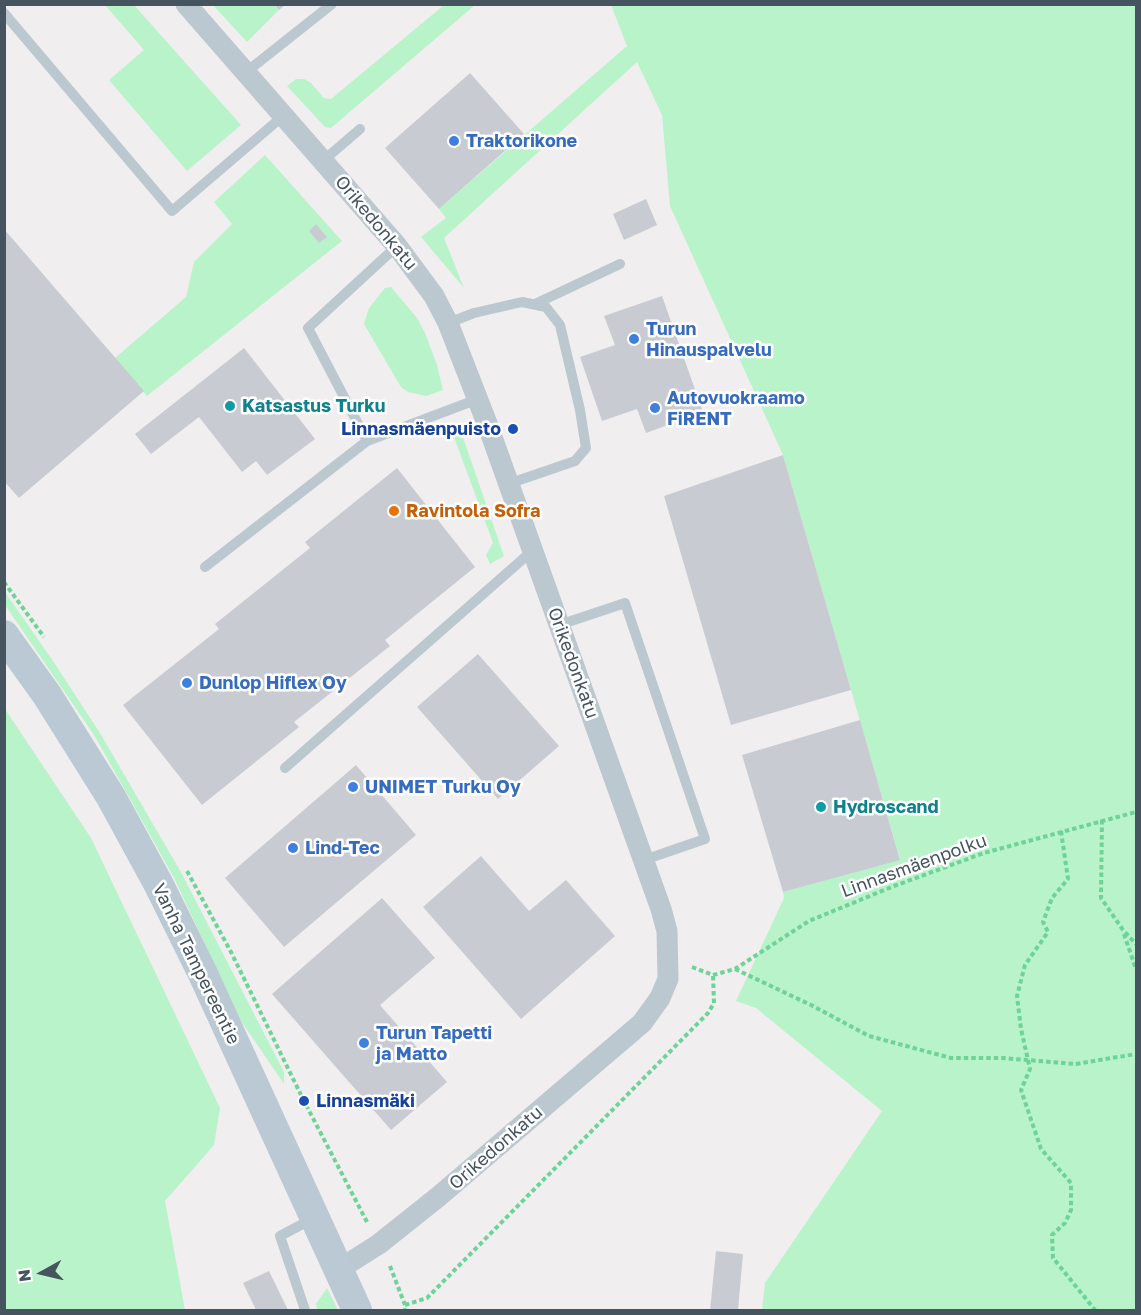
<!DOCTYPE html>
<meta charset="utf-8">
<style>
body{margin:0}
#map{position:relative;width:1141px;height:1315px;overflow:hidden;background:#f1eeef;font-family:"Golos Text",sans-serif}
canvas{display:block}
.frame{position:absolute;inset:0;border:6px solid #45545e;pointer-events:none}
.north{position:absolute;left:12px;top:1243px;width:60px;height:60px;-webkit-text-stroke:4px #fff;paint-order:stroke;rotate:262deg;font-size:16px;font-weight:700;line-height:24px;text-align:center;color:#45545e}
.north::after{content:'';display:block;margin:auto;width:21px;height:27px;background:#45545e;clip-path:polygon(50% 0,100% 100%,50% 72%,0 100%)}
</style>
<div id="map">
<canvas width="1141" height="1315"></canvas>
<div class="frame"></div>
<div class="north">N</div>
</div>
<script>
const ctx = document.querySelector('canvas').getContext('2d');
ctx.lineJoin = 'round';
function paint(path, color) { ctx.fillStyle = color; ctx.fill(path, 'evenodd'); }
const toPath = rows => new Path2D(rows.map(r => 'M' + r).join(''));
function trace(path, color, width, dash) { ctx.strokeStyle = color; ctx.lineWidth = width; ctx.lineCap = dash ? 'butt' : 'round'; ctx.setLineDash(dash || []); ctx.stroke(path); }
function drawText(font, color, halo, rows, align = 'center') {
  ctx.font = font + ' "Golos Text",sans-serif'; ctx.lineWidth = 5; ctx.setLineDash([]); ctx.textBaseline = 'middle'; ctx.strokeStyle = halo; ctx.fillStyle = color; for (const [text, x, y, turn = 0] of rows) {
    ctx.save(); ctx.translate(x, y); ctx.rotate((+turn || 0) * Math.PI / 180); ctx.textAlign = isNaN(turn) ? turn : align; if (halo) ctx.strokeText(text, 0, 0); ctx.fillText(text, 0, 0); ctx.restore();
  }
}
const green = toPath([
 [105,5,134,5,241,125,187,171,109,80,144,50],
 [213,5,274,5,279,10,247,42],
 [444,5,475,5,331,128,325,127,287,86,296,79,304,79,311,83,324,98,331,99],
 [611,5,1136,5,1136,1310,762,1310,765,1283,882,1111,756,1008,736,1001,784,898,783,892,900,859,783,455,670,206,662,115,637,62,444,238,464,288,421,237,446,218,439,209,627,46],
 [265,155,342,241,147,396,115,358,186,297,194,262,232,224,214,202],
 [391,287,417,318,425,333,437,365,443,390,426,396,408,392,401,387,364,324,369,308,385,288],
 [456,423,460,429,504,556,490,564,486,555,493,543,451,429],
 [5,592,53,661,100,733,182,874,284,1072,284,1084,241,1021,174,878,130,799,94,735,5,605],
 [5,709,91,838,220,1108,214,1145,165,1201,185,1310,5,1310],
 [327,1288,338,1310,317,1310,316,1304]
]);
const building = toPath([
 [274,4,286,4,279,10],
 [470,73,524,134,439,209,385,148],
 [646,199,657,225,624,240,613,214],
 [316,224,327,237,319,243,309,231],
 [4,229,144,391,19,498,4,481],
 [662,296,703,412,646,433,637,409,602,421,580,357,615,345,604,316],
 [244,348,315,439,267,475,256,461,242,472,199,417,151,454,135,434],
 [783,455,851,690,731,725,664,496],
 [397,468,475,567,385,640,390,646,294,722,299,727,202,805,123,705,219,629,215,624,310,548,305,542],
 [478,654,559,746,498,799,417,707],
 [860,720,900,860,783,892,742,755],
 [356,765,416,835,284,947,225,878],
 [481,856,529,911,566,880,615,936,521,1019,423,907],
 [382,898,435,958,380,1005,447,1082,391,1130,272,994],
 [716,1251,743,1254,738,1310,710,1310],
 [269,1271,288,1310,256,1310,243,1283]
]);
const path = toPath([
 [4,582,44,637],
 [1102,820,1101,898,1123,930,1136,944],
 [1061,831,1068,879,1052,898,1043,922,1048,932,1025,965,1017,996,1021,1029,1030,1069,1021,1090,1041,1149,1071,1183,1071,1210,1065,1223,1052,1235,1053,1258,1095,1310],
 [187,871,231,952,304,1101,367,1222],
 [1124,934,1136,969],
 [692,967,713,975,735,969,809,921,894,886,984,853,1136,812],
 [735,969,811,1005,869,1036,951,1058,1002,1058,1076,1064,1136,1054],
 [390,1266,405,1305,405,1310],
 [405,1305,427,1298,708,1013,714,1003,713,975]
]);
const lane = toPath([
 [4,13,172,211,283,116],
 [245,73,332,4],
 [324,160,360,129],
 [535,304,620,264],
 [448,323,474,313,522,302,546,307,560,325,580,410,586,448,575,461,508,484],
 [367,441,478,399],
 [205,567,367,441,308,328,397,246],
 [559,625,625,603,705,839,644,860],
 [285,768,532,551],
 [305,1310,280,1236,314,1218]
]);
const street = toPath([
 [186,4,397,246,434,296,448,323,488,426,661,909,667,931,668,979,660,998,642,1023,438,1197,379,1244,338,1270]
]);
const secondary = toPath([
 [4,635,47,695,111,797,159,885,203,974,357,1310]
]);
const markers = [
 [454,141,6,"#3f7fe0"],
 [634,339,6,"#3f7fe0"],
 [230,406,6,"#0f9aa8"],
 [655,408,6,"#3f7fe0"],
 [513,429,6,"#1a4fb4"],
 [394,511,6,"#e8710a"],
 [187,683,6,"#3f7fe0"],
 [353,787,6,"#3f7fe0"],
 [821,807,6,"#0f9aa8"],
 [293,848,6,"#3f7fe0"],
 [364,1043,6,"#3f7fe0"],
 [304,1101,6,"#1a4fb4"]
];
const shopNames = [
 ["Traktorikone",466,141],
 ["Turun",646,329],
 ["Hinauspalvelu",646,350],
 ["Autovuokraamo",667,398],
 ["FiRENT",667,419],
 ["Dunlop Hiflex Oy",199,683],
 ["UNIMET Turku Oy",365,787],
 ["Lind-Tec",305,848],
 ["Turun Tapetti",376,1033],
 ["ja Matto",376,1054]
];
const streetNames = [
 ["Orikedonkatu",376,223,50],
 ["Orikedonkatu",573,663,70],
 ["Linnasmäenpolku",914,866,-20],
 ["Vanha Tampereentie",196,964,64],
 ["Orikedonkatu",496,1148,-41]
];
const cultureNames = [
 ["Katsastus Turku",242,406],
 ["Hydroscand",833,807]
];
const transitNames = [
 ["Linnasmäenpuisto",501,429],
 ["Linnasmäki",316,1101,"left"]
];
const foodNames = [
 ["Ravintola Sofra",406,511]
];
paint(green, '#b9f3c9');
paint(building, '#c8ccd2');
trace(path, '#6ed397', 4, [4.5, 3]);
trace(lane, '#bbc8cf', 10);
trace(street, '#bbc8cf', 21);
trace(secondary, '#bac9d4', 30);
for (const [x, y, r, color] of markers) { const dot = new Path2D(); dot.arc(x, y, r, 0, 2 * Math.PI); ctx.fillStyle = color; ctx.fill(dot); trace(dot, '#fff', 2); }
drawText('bold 18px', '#366cbe', '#fff', shopNames, 'left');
drawText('18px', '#45545e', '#fff', streetNames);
drawText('bold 18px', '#0d838f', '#fff', cultureNames, 'left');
drawText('bold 18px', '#164399', '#fff', transitNames, 'right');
drawText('bold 18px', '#c56008', '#fff', foodNames, 'left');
</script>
